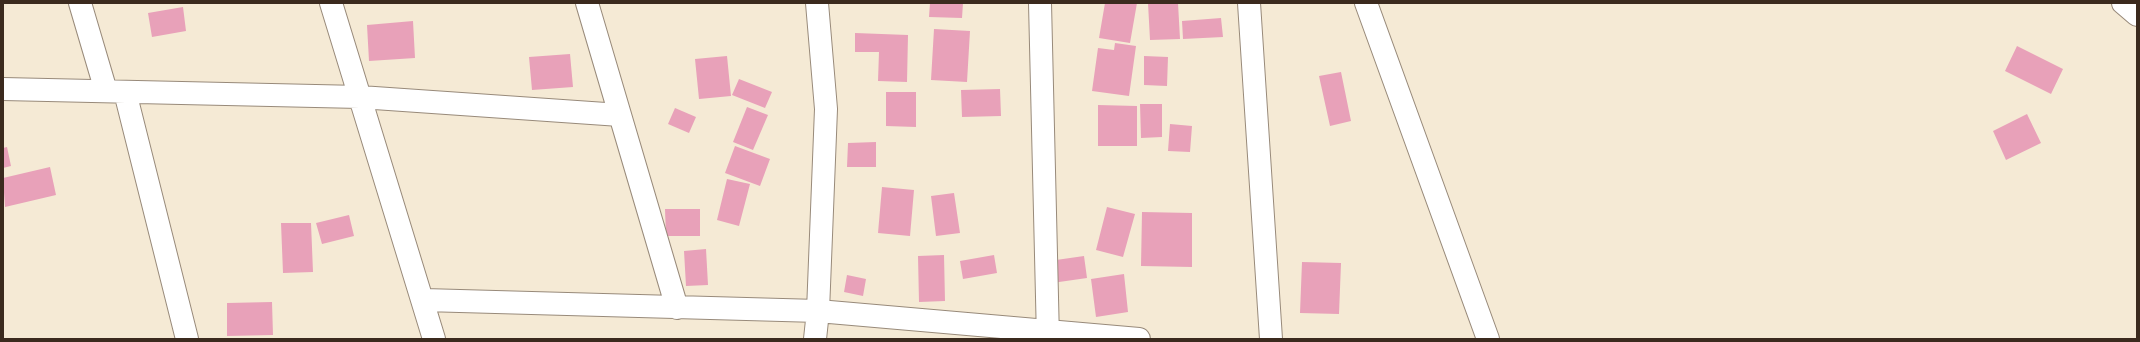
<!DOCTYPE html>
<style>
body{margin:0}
#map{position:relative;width:2140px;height:342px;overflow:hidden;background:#f5ead5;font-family:Sriracha,sans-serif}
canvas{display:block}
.frame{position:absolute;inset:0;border:4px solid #3b2a1e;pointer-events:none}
</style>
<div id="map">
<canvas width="2140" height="342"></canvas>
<div class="frame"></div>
</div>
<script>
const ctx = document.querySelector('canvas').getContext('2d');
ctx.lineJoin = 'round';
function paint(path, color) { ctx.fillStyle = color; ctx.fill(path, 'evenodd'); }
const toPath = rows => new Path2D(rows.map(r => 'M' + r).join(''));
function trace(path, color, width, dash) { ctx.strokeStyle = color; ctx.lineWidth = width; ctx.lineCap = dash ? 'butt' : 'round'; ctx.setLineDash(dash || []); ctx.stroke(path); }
const building = toPath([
 [930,3,963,3,962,18,929,17],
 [1105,3,1137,3,1130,43,1099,38],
 [1148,3,1178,3,1180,39,1150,40],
 [183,7,186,31,152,37,148,13],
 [1221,18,1223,37,1183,39,1182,21],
 [413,21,415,58,369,61,367,25],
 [934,29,970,31,967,82,931,80],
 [855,33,908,35,907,82,878,81,879,52,855,52],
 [1115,43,1136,46,1129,96,1092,91,1098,48,1114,50],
 [2017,46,2063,69,2051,94,2005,71],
 [570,54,573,87,532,90,529,57],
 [727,56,731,96,699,99,695,59],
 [1144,56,1168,57,1167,86,1144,85],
 [1341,72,1351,121,1330,126,1319,76],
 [739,79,772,92,765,108,732,95],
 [1000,89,1001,116,962,117,961,90],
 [886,92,916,92,916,127,886,126],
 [1140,104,1162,104,1162,137,1141,138],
 [1098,105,1137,106,1137,146,1098,146],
 [747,107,768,115,753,150,733,142],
 [675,108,696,117,689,133,668,124],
 [2027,114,2041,143,2006,160,1993,131],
 [1170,124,1192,126,1190,152,1168,151],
 [876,142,876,167,847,167,848,143],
 [735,146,770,159,760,186,725,173],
 [7,147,11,166,3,168,3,148],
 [50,167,56,195,5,207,3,178],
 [727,179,750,184,739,226,717,220],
 [882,187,914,190,910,236,878,233],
 [954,193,960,233,936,236,931,196],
 [1107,207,1135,214,1123,257,1096,250],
 [665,209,700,209,700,236,666,236],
 [1142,212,1192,213,1192,267,1141,266],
 [349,215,354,236,322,244,316,223],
 [281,223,311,223,313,272,283,273],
 [706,249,708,285,686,286,684,251],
 [944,255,945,301,919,302,918,256],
 [994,255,997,273,963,279,960,261],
 [1084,256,1087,278,1052,283,1049,261],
 [1302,262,1341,263,1339,314,1300,313],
 [1124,274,1128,312,1096,317,1091,279],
 [847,275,866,279,863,296,844,292],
 [272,302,273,335,227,336,227,303]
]);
const street = toPath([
 [80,3,106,91],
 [331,3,434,339],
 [587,3,677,308],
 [1040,3,1048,339],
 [1249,3,1271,339],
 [1366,3,1488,339],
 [2123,3,2137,15],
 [3,89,360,97,620,115],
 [125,92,187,339],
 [424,300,818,311,1139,339],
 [815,339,818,311,826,109,817,3]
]);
paint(building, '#e8a1b9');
trace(street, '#988a7a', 24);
trace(street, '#fff', 22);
</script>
